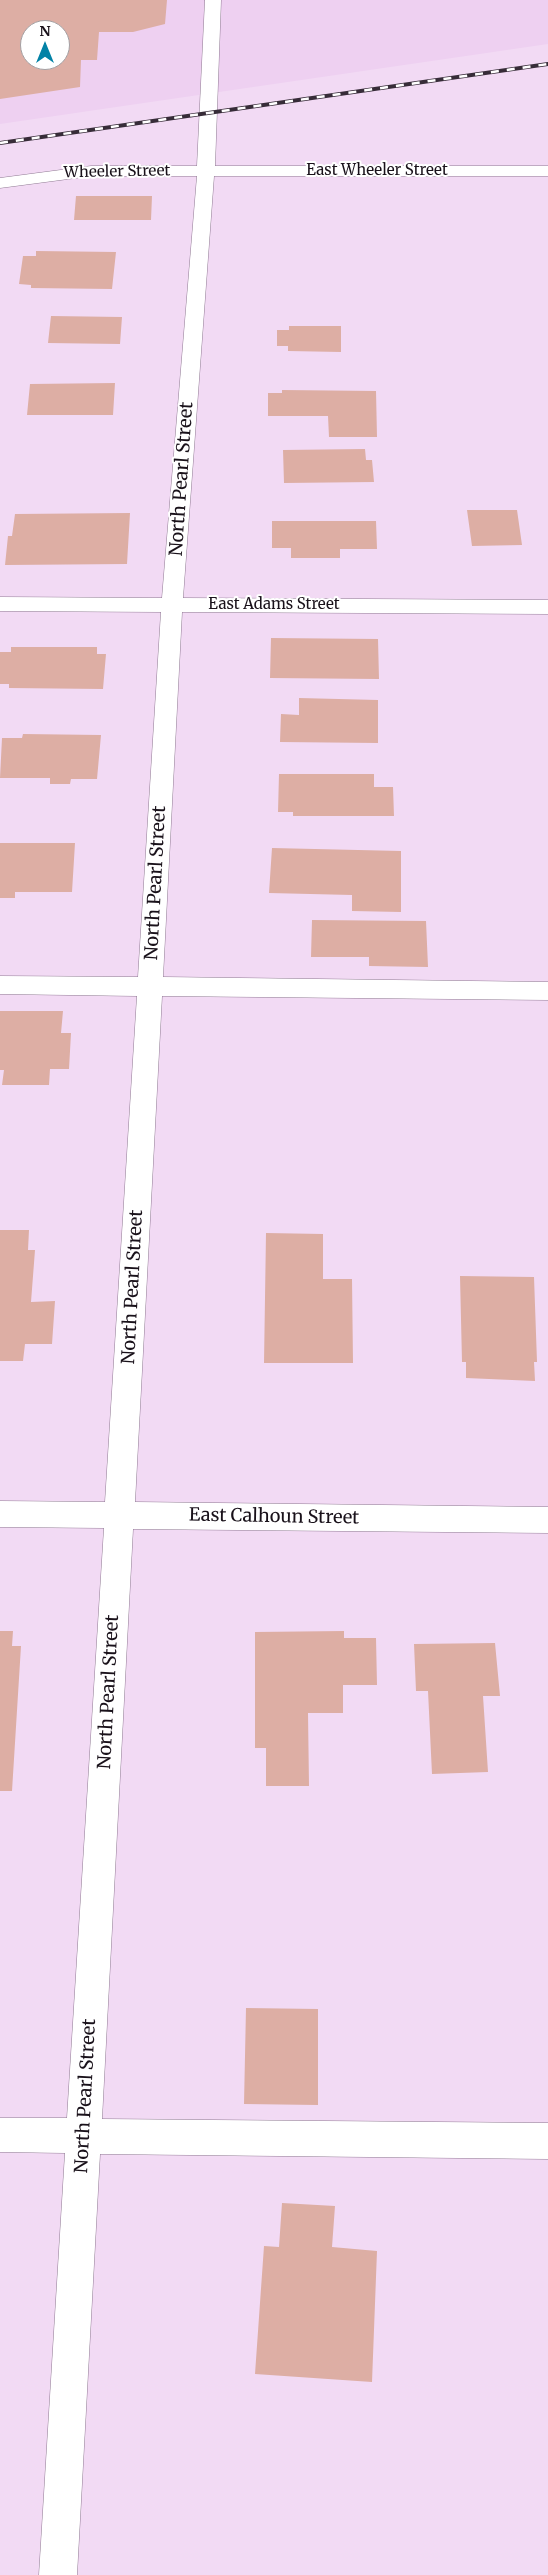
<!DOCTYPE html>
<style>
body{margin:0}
#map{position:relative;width:548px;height:2575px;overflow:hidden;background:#f2daf4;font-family:Merriweather,serif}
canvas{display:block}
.north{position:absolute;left:20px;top:20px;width:50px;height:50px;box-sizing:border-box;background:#fff;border:1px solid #a3a0a3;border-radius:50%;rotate:0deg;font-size:14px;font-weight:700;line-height:20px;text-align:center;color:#19111a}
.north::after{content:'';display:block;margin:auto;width:18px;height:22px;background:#0282a6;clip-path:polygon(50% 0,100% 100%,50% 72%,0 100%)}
</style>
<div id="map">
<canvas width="548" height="2575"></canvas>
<div class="north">N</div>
</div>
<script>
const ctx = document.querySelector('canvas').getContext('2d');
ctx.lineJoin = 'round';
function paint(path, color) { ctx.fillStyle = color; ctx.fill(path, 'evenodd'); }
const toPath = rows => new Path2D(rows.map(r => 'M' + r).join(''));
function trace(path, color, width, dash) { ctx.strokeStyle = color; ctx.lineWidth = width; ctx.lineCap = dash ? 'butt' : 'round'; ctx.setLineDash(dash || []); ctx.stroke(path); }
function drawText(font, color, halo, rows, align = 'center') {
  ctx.font = font + ' Merriweather,serif'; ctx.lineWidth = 4; ctx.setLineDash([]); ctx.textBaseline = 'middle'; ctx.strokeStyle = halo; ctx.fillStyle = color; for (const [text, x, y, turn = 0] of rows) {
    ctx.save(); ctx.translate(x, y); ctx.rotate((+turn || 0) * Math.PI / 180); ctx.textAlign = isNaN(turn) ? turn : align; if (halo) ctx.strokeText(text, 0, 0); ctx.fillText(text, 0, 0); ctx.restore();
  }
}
const built = toPath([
 [0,0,548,0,548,44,0,124],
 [30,30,60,30,60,60,30,60]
]);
const building = toPath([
 [0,0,167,0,165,24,133,32,99,32,97,60,81,60,80,87,0,99],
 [30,30,60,30,60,60,30,60],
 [76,196,152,196,151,220,74,220],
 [36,251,116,252,112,289,31,288,31,285,19,284,23,256,36,256],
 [51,316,122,317,120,344,48,343],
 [289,326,341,326,341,352,288,351,288,346,277,346,277,330,289,330],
 [115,383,113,415,27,415,30,384],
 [282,390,376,391,377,437,329,437,328,416,268,416,268,393,282,393],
 [365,449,366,460,372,460,374,482,284,483,283,450],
 [467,510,517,510,522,545,472,546],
 [130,513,127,564,5,565,8,536,12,536,15,514],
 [272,521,376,521,377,549,340,549,340,558,291,558,291,548,272,548],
 [271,638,378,639,379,679,270,678],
 [11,647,97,647,97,654,106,654,103,689,9,688,9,684,0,684,0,652,11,652],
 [299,698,378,700,378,743,280,742,281,714,299,715],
 [23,734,101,735,97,779,71,779,70,784,50,784,50,778,0,778,2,738,22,738],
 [279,774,374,774,374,787,393,787,394,816,293,816,293,812,278,812],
 [0,843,75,843,72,892,15,892,15,898,0,898],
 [272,848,401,851,401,912,352,911,352,895,269,893],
 [312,920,426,921,428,967,369,966,369,957,311,957],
 [0,1011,63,1011,61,1033,71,1033,69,1069,50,1069,49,1085,2,1085,4,1070,0,1070],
 [0,1230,29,1230,28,1250,35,1250,31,1302,55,1301,52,1344,25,1344,23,1361,0,1361],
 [266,1233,323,1234,323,1279,352,1279,353,1363,264,1363],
 [460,1276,534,1277,537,1362,534,1362,535,1381,466,1378,466,1362,462,1362],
 [0,1631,13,1631,12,1646,21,1646,12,1791,0,1791],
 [344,1631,344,1638,376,1638,377,1685,343,1685,343,1713,308,1713,309,1786,266,1786,266,1748,255,1748,255,1632],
 [495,1643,500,1696,483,1696,488,1772,432,1774,428,1691,416,1691,414,1644],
 [246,2008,318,2009,318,2105,244,2104],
 [282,2203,335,2206,332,2247,377,2251,372,2382,255,2374,264,2246,279,2247]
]);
const minor = toPath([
 [205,0,221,0,215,166,548,166,548,176,214,176,183,598,548,600,548,614,182,612,163,977,548,982,548,1000,162,996,135,1502,548,1507,548,1533,133,1529,102,2119,548,2123,548,2159,100,2154,77,2575,39,2575,65,2153,0,2152,0,2118,67,2118,104,1528,0,1527,0,1501,105,1502,137,996,0,994,0,976,138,977,161,612,0,611,0,597,162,598,197,176,91,176,0,188,0,178,91,166,197,166,205,0]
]);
const rail = toPath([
 [0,143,548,64]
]);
const farStreetnames = [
 ["East Wheeler Street",377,171],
 ["Wheeler Street",117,172,-1],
 ["East Adams Street",274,605]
];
const streetNames = [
 ["North Pearl Street",182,479,-86],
 ["North Pearl Street",156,883,-87],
 ["North Pearl Street",133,1287,-87],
 ["East Calhoun Street",274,1517,1],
 ["North Pearl Street",109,1692,-87],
 ["North Pearl Street",86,2096,-87]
];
paint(built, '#eed0f1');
paint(building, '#ddaea4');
trace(minor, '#8f7a92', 1);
paint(minor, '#fff');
trace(rail, '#372c38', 4);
trace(rail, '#fff', 2.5, [8]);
drawText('15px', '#19111a', '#fff', farStreetnames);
drawText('18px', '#19111a', '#fff', streetNames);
</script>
